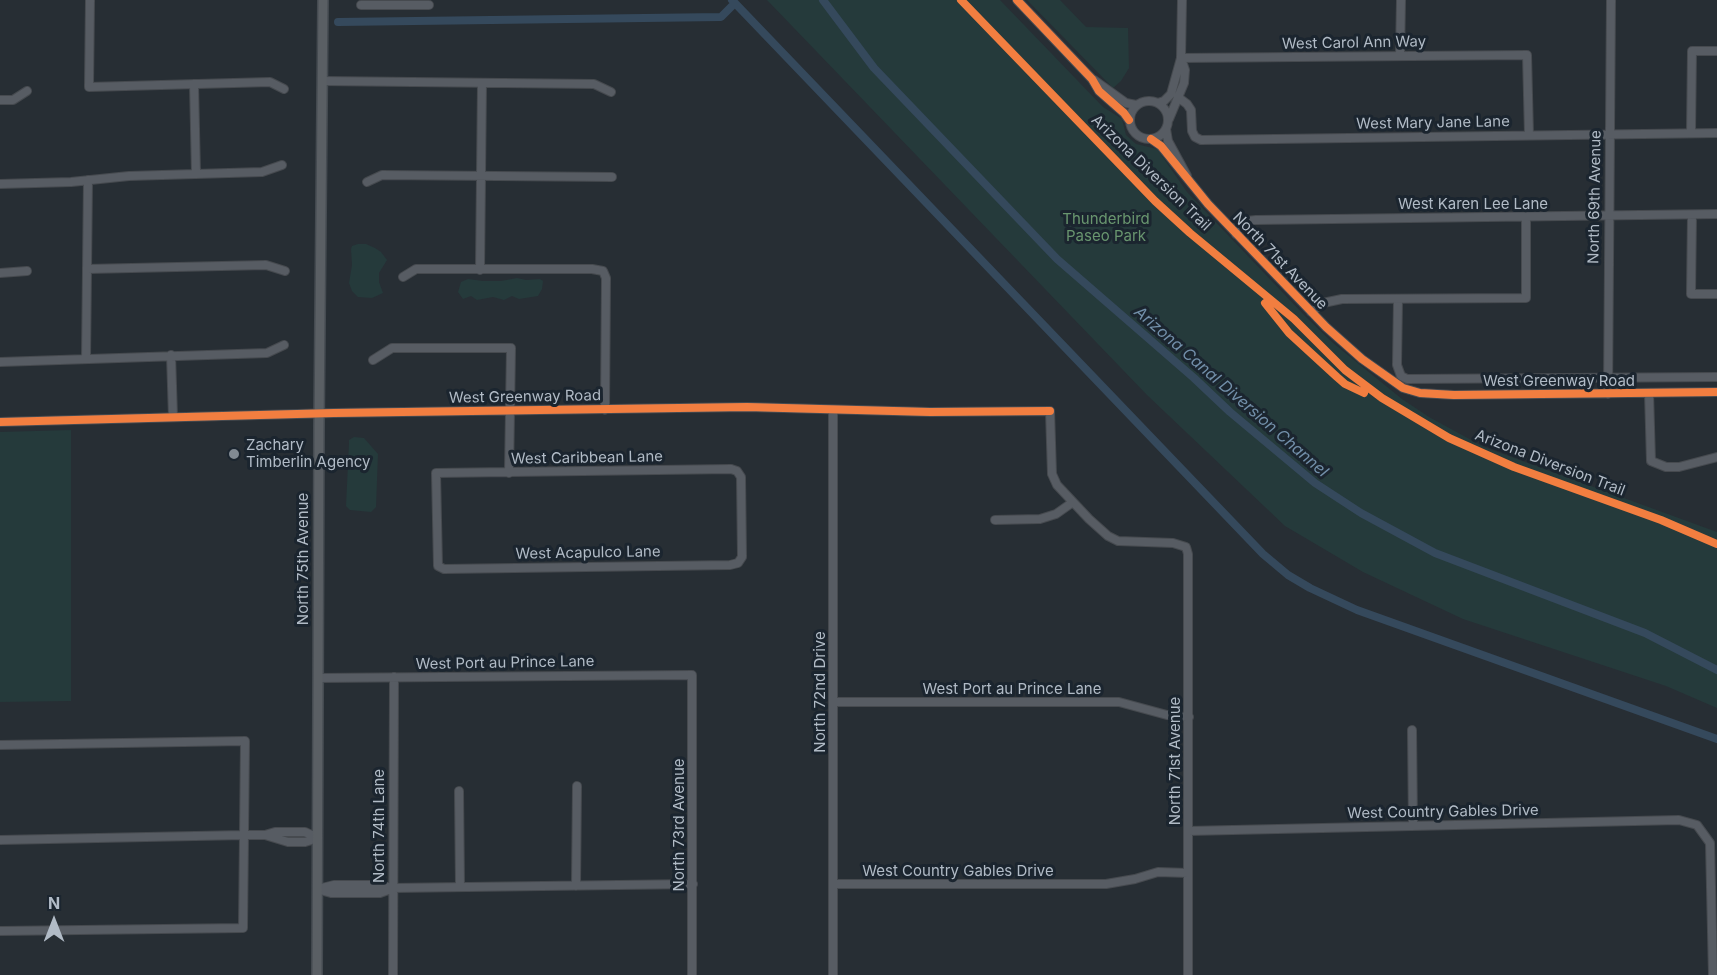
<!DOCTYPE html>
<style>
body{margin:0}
#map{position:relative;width:1717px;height:975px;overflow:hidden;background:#272e34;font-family:Inter,sans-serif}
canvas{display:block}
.north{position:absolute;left:24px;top:891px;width:60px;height:60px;-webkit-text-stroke:4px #1b252f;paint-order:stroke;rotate:0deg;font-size:16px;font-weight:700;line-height:24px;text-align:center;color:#b1bbc6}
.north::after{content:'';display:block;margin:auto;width:21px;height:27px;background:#b1bbc6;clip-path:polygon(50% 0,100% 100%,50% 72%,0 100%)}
</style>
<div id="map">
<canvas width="1717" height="975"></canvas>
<div class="north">N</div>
</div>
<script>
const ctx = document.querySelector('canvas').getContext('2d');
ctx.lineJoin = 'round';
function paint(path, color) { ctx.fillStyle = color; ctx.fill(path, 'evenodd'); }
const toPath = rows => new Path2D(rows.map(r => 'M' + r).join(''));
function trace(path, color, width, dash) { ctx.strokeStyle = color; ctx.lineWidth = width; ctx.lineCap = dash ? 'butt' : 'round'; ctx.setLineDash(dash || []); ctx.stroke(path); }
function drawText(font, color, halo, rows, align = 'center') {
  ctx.font = font + ' Inter,sans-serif'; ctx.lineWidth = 6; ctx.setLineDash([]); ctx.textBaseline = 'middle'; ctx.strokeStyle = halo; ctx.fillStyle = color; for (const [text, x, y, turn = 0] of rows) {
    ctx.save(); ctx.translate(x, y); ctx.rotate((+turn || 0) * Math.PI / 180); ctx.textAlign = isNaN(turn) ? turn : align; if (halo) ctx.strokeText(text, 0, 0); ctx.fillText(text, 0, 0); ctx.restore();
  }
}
const green = toPath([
 [767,0,1000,0,1103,107,1122,119,1126,135,1136,144,1157,149,1187,192,1305,316,1333,343,1402,399,1429,417,1484,447,1717,532,1717,708,1666,686,1463,619,1363,572,1285,526,1147,395],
 [1027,0,1060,0,1086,27,1128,28,1129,68,1121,81,1113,88],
 [358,244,366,244,375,248,381,252,387,260,379,273,379,282,383,293,372,298,358,297,352,291,349,283,352,265,351,249,352,246],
 [517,278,526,280,540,279,543,281,542,289,538,296,519,299,512,296,504,300,493,297,477,300,471,296,463,299,458,292,461,282,468,279,483,281,501,281],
 [71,430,71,701,0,702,0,432],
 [354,437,364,438,378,454,376,507,371,512,350,510,346,506,349,443,349,440]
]);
const canal = toPath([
 [732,0,1263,554,1288,575,1310,588,1357,610,1717,739],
 [823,0,874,68,1057,259,1194,378,1230,412,1315,483,1361,513,1435,553,1645,633,1717,670],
 [338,22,721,17,735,3]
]);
const minor = toPath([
 [90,0,89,87,270,82,284,89],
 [1017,0,1092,79,1099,91,1124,113,1129,120],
 [361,5,429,5],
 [1400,56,1401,0],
 [1181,58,1527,55,1529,135],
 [1094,80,1126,103,1136,105],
 [322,81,594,84,611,92],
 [194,84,196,174],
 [1179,98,1187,104,1191,110,1192,131,1195,137,1201,140,1717,133],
 [0,100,13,100,27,91],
 '1130 120a19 19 0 1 1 38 0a19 19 0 1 1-38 0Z',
 [1158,103,1164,101,1171,94,1181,58,1182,0],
 [1169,119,1184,83,1185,70,1181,58],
 [1166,129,1168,141,1187,176],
 [1691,133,1692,51,1717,51],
 [1151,139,1161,146,1208,204,1326,327,1362,359,1403,388,1420,393,1454,395,1717,392],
 [367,182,382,175,612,177],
 [0,184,71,182,129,176,262,172,282,165],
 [1692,215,1691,294,1717,294],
 [1236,234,1242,225,1247,221,1256,220,1717,214],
 [87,269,266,265,285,271],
 [480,270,482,83],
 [0,273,27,271],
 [403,277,416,269,592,269,603,271,606,278,605,410],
 [1398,300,1397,365,1401,376,1407,379,1717,377],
 [1311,312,1323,303,1342,299,1526,298,1526,217],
 [171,355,173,417],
 [86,359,88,180],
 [373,360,392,348,511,348,509,473],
 [0,362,267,353,284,345],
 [1649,393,1651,461,1666,467,1679,467,1717,457],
 [1608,394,1611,0],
 [833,410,833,975],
 [0,422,334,413,747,407,930,412,1050,411,1052,474,1057,485,1089,519,1108,536,1118,541,1173,543,1186,547,1188,554,1188,975],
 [731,469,737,471,741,477,742,557,738,563,730,565,444,569,438,566,436,473,731,469],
 [995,520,1040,519,1056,514,1073,502],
 [318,678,692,675,692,975],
 [834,702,1119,702,1167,715,1189,717],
 [1412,730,1413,826],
 [0,745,245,741,243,928,0,931],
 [459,791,460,887],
 [1188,831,1679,820,1697,825,1710,843,1713,975],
 [265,835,275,832,305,832,318,838],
 [0,840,244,835,265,835,288,842,305,842,318,838],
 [833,884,1106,884,1135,879,1158,872,1188,873],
 [576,886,577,786],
 [318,889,334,885,379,885,392,888,693,884],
 [320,890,331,893,380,893,391,889],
 [393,975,394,677]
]);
const major = toPath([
 [317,975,319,426,323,0]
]);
const cycleway = toPath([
 [961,0,1155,201,1190,233,1294,319,1345,370,1382,398,1449,438,1514,467,1661,520,1717,544],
 [1017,0,1092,79,1099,91,1124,113,1129,120],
 [1151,139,1161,146,1208,204,1326,327,1362,359,1403,388,1420,393,1454,395,1717,392],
 [1265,303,1289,333,1337,377,1345,384,1364,393],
 [0,422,334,413,747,407,930,412,1050,411]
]);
const markers = [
 [234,454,6,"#818a93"]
];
const streetNames = [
 ["West Carol Ann Way",1354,43,-1],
 ["West Mary Jane Lane",1433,123,-1],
 ["Arizona Diversion Trail",1151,173,44],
 ["North 69th Avenue",1595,197,-89],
 ["West Karen Lee Lane",1473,204],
 ["North 71st Avenue",1280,261,46],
 ["West Greenway Road",1559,381],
 ["West Greenway Road",525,397,-1],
 ["West Caribbean Lane",587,458,-1],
 ["Arizona Diversion Trail",1550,463,21],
 ["West Acapulco Lane",588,553,-1],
 ["North 75th Avenue",303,559,-90],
 ["West Port au Prince Lane",505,663,-1],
 ["West Port au Prince Lane",1012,689],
 ["North 72nd Drive",820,692,-90],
 ["North 71st Avenue",1175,761,-90],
 ["West Country Gables Drive",1443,812,-1],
 ["North 73rd Avenue",679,825,-90],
 ["North 74th Lane",379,826,-90],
 ["West Country Gables Drive",958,871]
];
const parkNames = [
 ["Thunderbird",1106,219],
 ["Paseo Park",1106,236]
];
const poiNames = [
 ["Zachary",246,445],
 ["Timberlin Agency",246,462]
];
const waterNames = [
 ["Arizona Canal Diversion Channel",1231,392,41]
];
paint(green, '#253a3b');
trace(canal, '#35495c', 8);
trace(minor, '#464a4f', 10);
trace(major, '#454b51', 12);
trace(minor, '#575c63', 8);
trace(major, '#5a5f64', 9);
trace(cycleway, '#f27e40', 8);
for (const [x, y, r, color] of markers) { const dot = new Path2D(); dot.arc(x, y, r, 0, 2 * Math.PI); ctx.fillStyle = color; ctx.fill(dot); trace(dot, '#1b252f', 2); }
drawText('15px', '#b1bbc6', '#1b252f', streetNames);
drawText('15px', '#69966f', '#1b252f', parkNames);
drawText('15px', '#b1bbc6', '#1b252f', poiNames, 'left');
drawText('italic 16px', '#728fa9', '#1b252f', waterNames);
</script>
